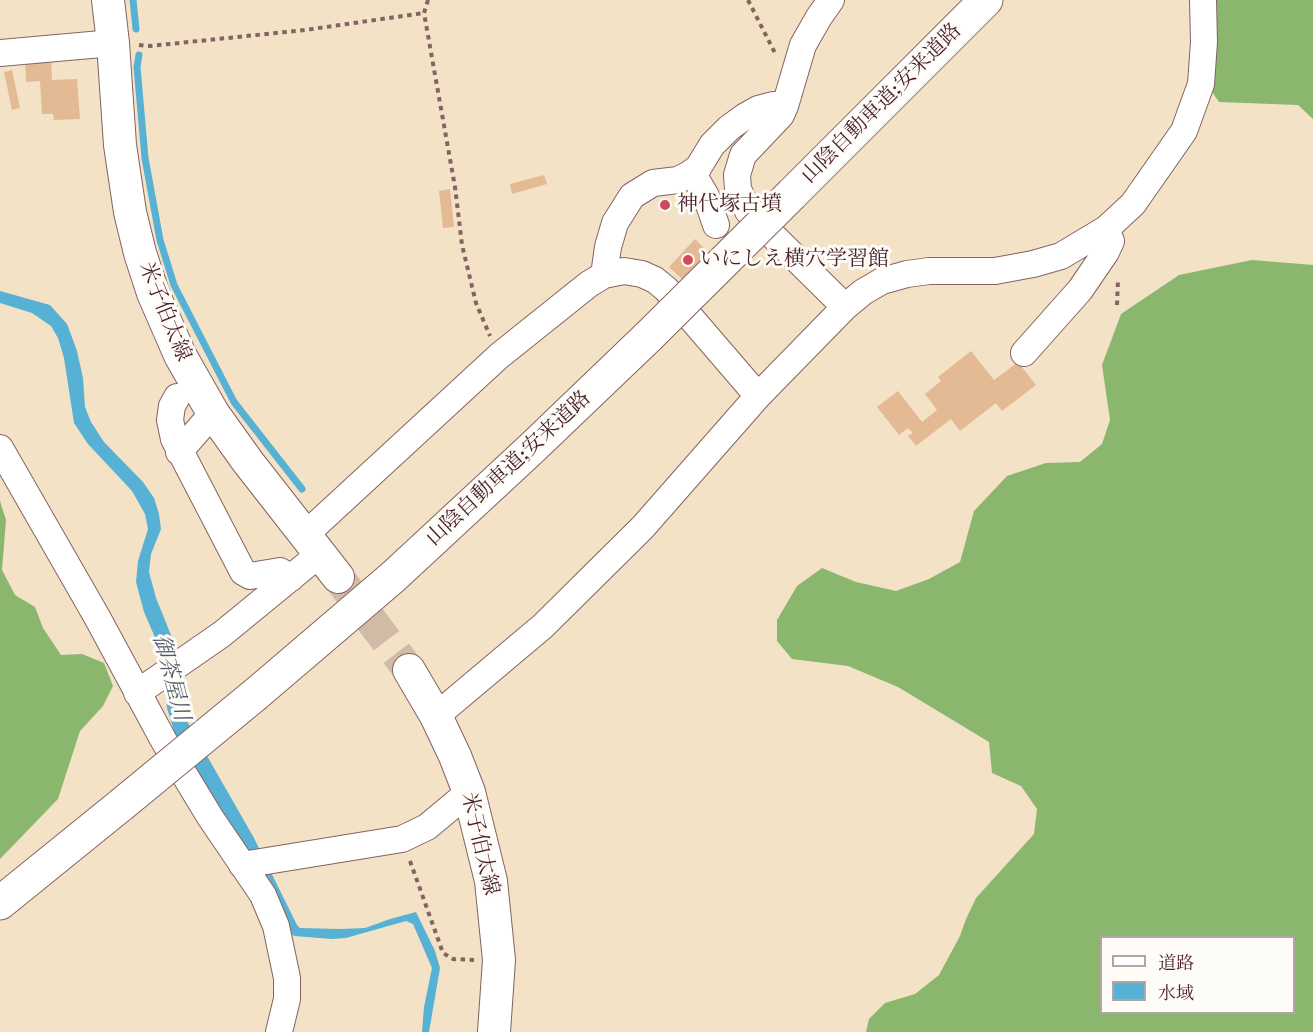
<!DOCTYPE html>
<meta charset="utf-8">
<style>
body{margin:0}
#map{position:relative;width:1313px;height:1032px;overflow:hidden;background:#f3e2c6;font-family:"Libre Bodoni","Noto Serif JP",serif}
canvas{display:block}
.legend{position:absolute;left:1100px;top:936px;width:195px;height:78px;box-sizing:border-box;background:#fdfcf7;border:2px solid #b5a4a5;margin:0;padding:8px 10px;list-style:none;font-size:18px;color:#4a1f2b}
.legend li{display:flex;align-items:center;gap:12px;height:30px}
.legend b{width:30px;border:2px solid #b5a4a5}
</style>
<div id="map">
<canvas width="1313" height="1032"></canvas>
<ul class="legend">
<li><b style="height:8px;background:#fff"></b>道路</li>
<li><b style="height:16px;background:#57b1d4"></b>水域</li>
</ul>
</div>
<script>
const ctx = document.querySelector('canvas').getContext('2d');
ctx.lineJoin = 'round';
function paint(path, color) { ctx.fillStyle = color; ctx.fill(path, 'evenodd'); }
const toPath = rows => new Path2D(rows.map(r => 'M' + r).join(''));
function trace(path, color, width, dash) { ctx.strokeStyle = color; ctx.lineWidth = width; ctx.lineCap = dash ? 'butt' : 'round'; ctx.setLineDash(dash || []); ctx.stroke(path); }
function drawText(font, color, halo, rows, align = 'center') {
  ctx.font = font + ' "Libre Bodoni","Noto Serif JP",serif'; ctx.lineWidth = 6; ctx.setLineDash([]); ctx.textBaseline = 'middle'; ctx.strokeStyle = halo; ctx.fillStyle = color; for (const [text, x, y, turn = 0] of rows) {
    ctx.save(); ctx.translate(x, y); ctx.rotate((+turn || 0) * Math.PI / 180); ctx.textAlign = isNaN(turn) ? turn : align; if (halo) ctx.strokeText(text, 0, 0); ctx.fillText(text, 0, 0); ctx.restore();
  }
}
const forest = toPath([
 [1214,0,1313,0,1313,119,1298,105,1219,102,1208,86],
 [1252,260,1313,265,1313,1032,866,1032,869,1019,885,1003,915,994,939,975,960,936,966,919,976,898,1034,834,1037,809,1021,786,992,773,989,742,898,687,848,666,792,659,777,641,777,620,797,586,822,568,856,582,896,591,929,579,960,562,974,511,1007,476,1046,463,1080,462,1102,444,1110,420,1102,365,1121,314,1179,275],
 [1102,938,1294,938,1294,1012,1102,1012],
 [0,501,6,520,2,570,15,595,35,607,43,628,61,655,82,654,104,663,113,686,103,706,80,731,58,799,0,859]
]);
const water = toPath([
 [0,291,50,305,67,324,77,351,83,378,85,407,91,422,104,442,143,482,154,498,159,514,161,529,151,554,149,572,156,598,171,635,182,708,187,721,254,838,297,925,300,928,340,929,365,928,390,919,416,912,435,951,440,968,429,1032,422,1032,424,1007,432,968,413,924,406,921,346,938,332,939,295,936,290,934,260,870,217,806,176,737,167,708,165,684,154,635,144,612,136,582,138,561,148,529,145,514,132,491,88,444,74,423,64,358,58,338,51,326,32,313,0,303]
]);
const stream = toPath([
 [133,0,136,29],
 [139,55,137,67,145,158,160,240,174,285,234,402,302,489]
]);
const building = toPath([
 [51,57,52,80,77,79,80,119,54,120,53,114,42,114,40,81,26,82,25,58],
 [12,70,20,108,12,110,4,72],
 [544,175,547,184,512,194,510,184],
 [450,189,454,227,443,228,439,191],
 [695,239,708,252,682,279,669,267],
 [971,351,994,380,1018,362,1036,385,1002,411,996,403,960,431,951,419,916,446,908,436,913,433,908,428,899,435,877,407,898,391,922,422,937,410,925,394,941,381,938,377]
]);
const majorTunnel = toPath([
 [338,577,409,670]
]);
const path = toPath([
 [428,0,424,13,455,187,462,245,476,303,490,336],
 [748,0,775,53],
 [139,45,150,46,305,30,424,13],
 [1117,305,1118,279],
 [410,861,443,953,453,959,474,960]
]);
const minor = toPath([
 [831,0,819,17,803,45,785,106,781,115,743,155,737,175,738,189,748,211,845,307],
 [0,53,113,43],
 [692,172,706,196,716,225],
 [604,275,608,247,615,223,632,196,653,183,678,180,688,175,698,168,712,145,729,128,744,117,758,109,773,105,785,106],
 [1024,353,1080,290,1106,252,1111,241,1106,229],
 [177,397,172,406,170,420,174,439,243,572,250,576,280,571,291,578],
 [0,448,97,617,164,741,210,817,263,895,276,926,287,978,287,999,279,1032],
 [179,452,213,413],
 [306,534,499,356,589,284,604,275,624,271,642,274,655,280,666,289,758,396],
 [137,693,222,634,321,553],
 [436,716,543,626,643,527,758,396,845,307,863,292,882,281,907,274,929,271,995,271,1033,264,1061,256,1106,229,1133,204,1184,131,1201,84,1204,42,1203,0],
 [242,865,402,839,427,827,469,792]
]);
const major = toPath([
 [108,0,113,43,120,145,130,212,140,253,153,293,180,355,213,413,248,462,338,577],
 [409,670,436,716,455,756,469,792,491,881,499,960,494,1032]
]);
const highway = toPath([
 [792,194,986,0],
 [256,694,393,577,531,449,649,336],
 [0,903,121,805]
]);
const highwayBridge = toPath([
 [649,336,792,194],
 [121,805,256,694]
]);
const markers = [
 [665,205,6,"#d1495b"],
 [688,260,6,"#d1495b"]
];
const streetNames = [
 ["山陰自動車道;安来道路",882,104,-45],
 ["米子伯太線",164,312,68],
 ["山陰自動車道;安来道路",509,469,-43],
 ["米子伯太線",479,844,77]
];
const poiNames = [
 ["神代塚古墳",677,205],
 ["いにしえ横穴学習館",700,260]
];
const waterNames = [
 ["御茶屋川",170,678,75]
];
paint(forest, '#8ab66e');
paint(water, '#57b1d4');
trace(stream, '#57b1d4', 7);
paint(building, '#e3ba94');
trace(majorTunnel, '#d1bba7', 32, [32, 16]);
trace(minor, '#856361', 28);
trace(major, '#856361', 34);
trace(highway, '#856361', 35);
trace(path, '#856361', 4, [4.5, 4.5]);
trace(minor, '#fff', 26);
trace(major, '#fff', 32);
trace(highway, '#fff', 33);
trace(highwayBridge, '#856361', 35, []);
trace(highwayBridge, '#fff', 33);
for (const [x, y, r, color] of markers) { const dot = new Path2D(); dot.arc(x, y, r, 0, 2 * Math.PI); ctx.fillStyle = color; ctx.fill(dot); trace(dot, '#fdfcf7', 2); }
drawText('21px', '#4a1f2b', '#fdfcf7', streetNames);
drawText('21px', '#4a1f2b', '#fdfcf7', poiNames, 'left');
drawText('italic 22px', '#4f596f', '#fdfcf7', waterNames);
</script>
